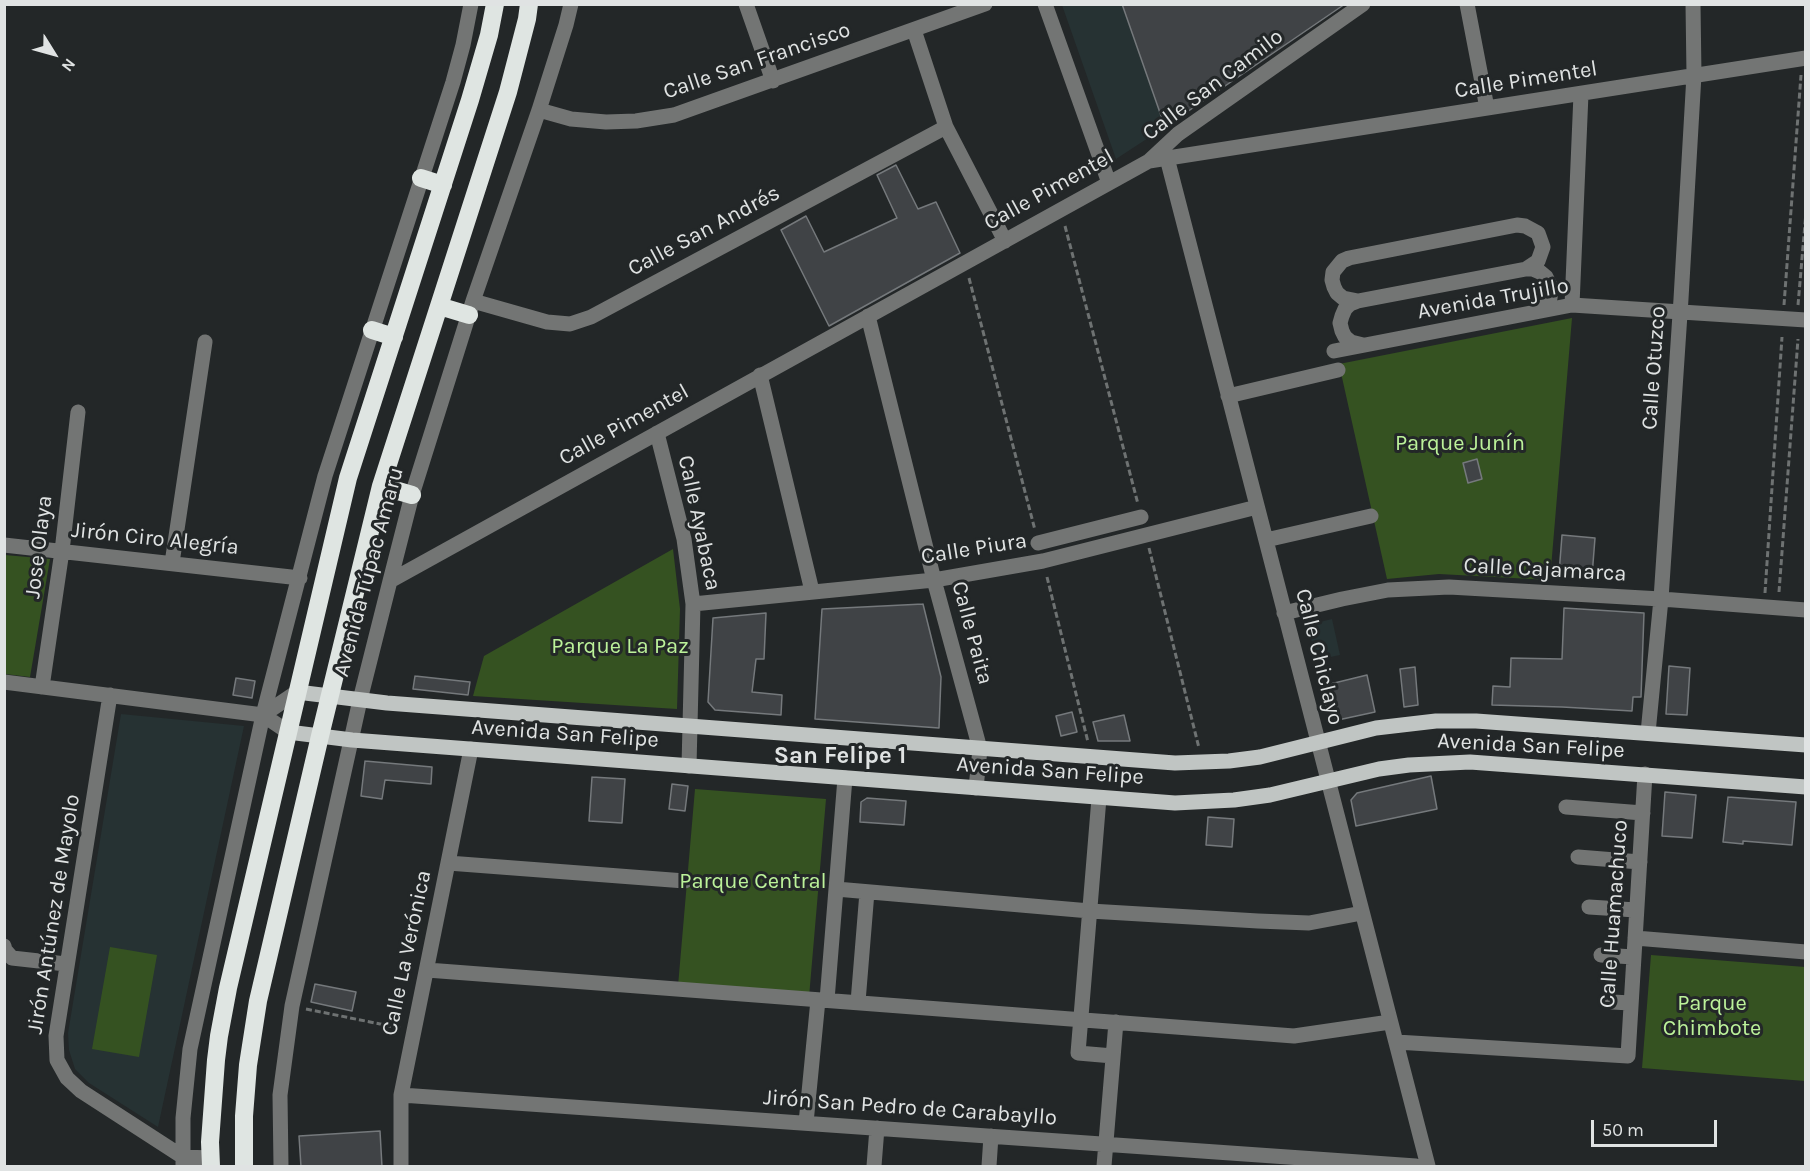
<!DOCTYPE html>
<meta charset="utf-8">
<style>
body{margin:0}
#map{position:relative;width:1810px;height:1171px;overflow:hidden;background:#232728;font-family:Karla,sans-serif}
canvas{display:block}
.frame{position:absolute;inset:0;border:6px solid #e0e3e3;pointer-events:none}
.north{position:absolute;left:24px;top:24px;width:60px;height:60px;-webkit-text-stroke:4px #232728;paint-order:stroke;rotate:127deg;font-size:16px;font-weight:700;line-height:24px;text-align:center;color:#e0e3e3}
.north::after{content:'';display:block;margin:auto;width:21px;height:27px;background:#e0e3e3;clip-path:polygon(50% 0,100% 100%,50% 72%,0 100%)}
.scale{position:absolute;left:1591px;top:1120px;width:126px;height:27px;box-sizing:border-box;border:3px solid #e0e3e3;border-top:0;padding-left:8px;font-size:18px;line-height:21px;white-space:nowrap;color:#e0e3e3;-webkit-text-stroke:4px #232728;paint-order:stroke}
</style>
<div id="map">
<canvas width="1810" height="1171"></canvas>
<div class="frame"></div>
<div class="north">N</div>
<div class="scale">50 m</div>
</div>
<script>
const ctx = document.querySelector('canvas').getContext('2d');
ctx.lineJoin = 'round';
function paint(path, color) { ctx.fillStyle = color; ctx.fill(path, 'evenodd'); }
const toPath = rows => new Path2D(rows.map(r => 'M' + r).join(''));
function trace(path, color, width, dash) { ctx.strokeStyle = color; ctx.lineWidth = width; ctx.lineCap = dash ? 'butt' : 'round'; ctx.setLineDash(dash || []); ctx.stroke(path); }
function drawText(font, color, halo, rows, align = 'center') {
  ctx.font = font + ' Karla,sans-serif'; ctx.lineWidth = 6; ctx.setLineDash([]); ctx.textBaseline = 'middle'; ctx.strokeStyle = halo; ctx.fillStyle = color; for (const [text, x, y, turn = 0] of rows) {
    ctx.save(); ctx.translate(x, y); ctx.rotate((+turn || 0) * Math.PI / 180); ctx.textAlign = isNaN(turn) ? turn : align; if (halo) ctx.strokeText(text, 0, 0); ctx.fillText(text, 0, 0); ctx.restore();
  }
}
const built = toPath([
 [1062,5,1122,5,1165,127,1116,159],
 [1332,619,1340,655,1316,660,1308,625],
 [121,714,244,726,158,1127,89,1083,75,1069,69,1050,68,1033]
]);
const green = toPath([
 [1572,318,1550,580,1439,574,1387,579,1339,364],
 [673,549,680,609,677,709,473,696,484,656],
 [5,555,50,559,30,677,5,674],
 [695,789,826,799,809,997,678,986],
 [110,947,157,955,139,1057,92,1049],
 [1651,955,1805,967,1805,1081,1642,1068]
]);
const building = toPath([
 [1122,4,1345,4,1165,127,1122,4],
 [896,165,918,209,936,202,960,253,829,326,781,230,806,216,824,252,897,218,877,175,896,165],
 [1477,459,1482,479,1468,483,1463,463,1477,459],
 [1562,535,1595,538,1592,576,1559,574,1562,535],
 [923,604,941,677,939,728,815,719,822,609,923,604],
 [1564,608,1644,613,1641,697,1633,697,1632,711,1562,707,1492,705,1493,686,1510,687,1511,658,1562,659,1564,608],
 [766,613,764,659,756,659,752,692,782,695,781,715,715,710,708,702,713,618,766,613],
 [1669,666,1690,668,1687,715,1666,714,1669,666],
 [1415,667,1418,705,1404,707,1400,669,1415,667],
 [1367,675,1375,712,1338,720,1328,715,1322,686,1367,675],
 [415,676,470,682,468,695,413,689,415,676],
 [236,678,255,681,252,698,233,695,236,678],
 [1072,712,1077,732,1061,736,1056,716,1072,712],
 [1124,715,1130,741,1098,741,1093,722,1124,715],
 [365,761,432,767,431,784,385,780,382,799,361,796,365,761],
 [1431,776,1437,809,1356,826,1351,800,1357,793,1431,776],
 [592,777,625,779,622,823,589,821,592,777],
 [672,784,688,786,685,811,669,809,672,784],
 [1665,792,1696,795,1692,838,1662,836,1665,792],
 [1728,797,1796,802,1792,845,1743,841,1743,844,1723,842,1728,797],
 [867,798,906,801,904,825,860,822,861,802,867,798],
 [1208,817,1234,819,1232,847,1206,845,1208,817],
 [315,984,356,992,352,1011,311,1002,315,984],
 [380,1131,382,1167,301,1167,299,1136,380,1131]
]);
const path = toPath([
 [1065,226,1138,504],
 [969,278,1035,530],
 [1784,305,1801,75],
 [1798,305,1806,212],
 [1149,548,1199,748],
 [1047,577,1088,742],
 [1779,592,1798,339],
 [1765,593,1782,337],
 [306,1009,400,1028]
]);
const minor = toPath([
 [746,4,773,81],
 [1045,4,1109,183],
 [1467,4,1487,108],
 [914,30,946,127,1005,241],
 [539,110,571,119,606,122,636,121,674,115,985,4],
 [1167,158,1428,1166],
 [1149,161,1178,134,1363,4],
 [473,301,547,322,570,324,591,317,946,127],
 [1358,301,1343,298,1337,293,1334,287,1332,280,1333,272,1342,261,1349,258,1517,225,1525,226,1538,233,1543,247,1538,261,1526,269],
 [1572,305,1581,94],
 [868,316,934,580,980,749,976,788],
 [1363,345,1351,342,1345,337,1342,331,1340,323,1342,316,1345,309,1350,304,1358,301,1526,269,1533,269,1540,272,1546,277,1549,283,1551,291,1550,298,1546,305,1537,311],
 [1334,351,1572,305,1806,320],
 [760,375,812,591],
 [1228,396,1338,370],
 [657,433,684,539,693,604,689,766],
 [1266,540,1371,516],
 [1038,543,1141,517],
 [4,545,300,578],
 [172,563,205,342],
 [390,581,1149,161,1806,58],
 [693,604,934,580,1043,561,1257,507],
 [1284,613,1342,599,1388,590,1449,587,1661,599,1806,610],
 [4,682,263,715,288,732],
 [42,687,62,551,78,412],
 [110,695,56,1036,57,1060,67,1078,81,1091,183,1157,211,1158],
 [263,715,297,692],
 [1648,733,1661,599,1681,299,1694,75,1693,4],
 [1099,798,1078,1053,1113,1056],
 [1566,807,1643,813],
 [1578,857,1640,862],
 [448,863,685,881],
 [836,889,1090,911,1258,921,1309,923,1362,913],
 [1589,907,1636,910],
 [1635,938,1806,952],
 [4,946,5,950,12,958,66,964],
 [1601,955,1634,957],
 [427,970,1294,1036,1390,1022],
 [827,1000,845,778],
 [858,1002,867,892],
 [1612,1002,1631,1003],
 [1396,1042,1628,1056,1645,774],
 [401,1095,1416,1166],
 [806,1123,818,1000],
 [183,1166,183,1118,190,1049,263,715,325,476,453,82,463,45,471,4],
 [281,1166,280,1095,292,1006,360,700,390,581,412,495,473,301,539,110,566,25,571,4],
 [401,1166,401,1095,471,749],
 [874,1166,877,1128],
 [989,1166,991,1136],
 [1104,1166,1116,1022]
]);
const major = toPath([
 [297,692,387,703,1175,763,1229,761,1260,757,1376,728,1436,721,1476,721,1806,745],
 [288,732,352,740,1175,803,1234,800,1270,795,1379,769,1409,765,1470,762,1806,787]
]);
const highway = toPath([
 [421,178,443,185],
 [439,306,469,315],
 [372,330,394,337],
 [381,486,412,495],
 [211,1166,210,1142,216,1060,219,1036,228,988,348,478,470,100,489,35,495,4],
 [244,1166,244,1116,248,1065,258,1001,320,736,381,486,508,92,527,19,529,4]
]);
const streetNames = [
 ["Calle San Francisco",757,61,-19],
 ["Calle Pimentel",1526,80,-9],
 ["Calle San Camilo",1213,85,-37],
 ["Calle Pimentel",1049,190,-29],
 ["Calle San Andrés",704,231,-28],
 ["Avenida Trujillo",1493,299,-10],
 ["Calle Otuzco",1654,368,-86],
 ["Calle Pimentel",624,425,-29],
 ["Calle Ayabaca",699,523,78],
 ["Jirón Ciro Alegría",155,539,6],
 ["Jose Olaya",39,547,-83],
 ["Calle Piura",974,549,-9],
 ["Calle Cajamarca",1545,570,3],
 ["Avenida Túpac Amaru",369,572,-75],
 ["Calle Paita",972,633,75],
 ["Calle Chiclayo",1319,657,76],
 ["Avenida San Felipe",565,734,4],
 ["Avenida San Felipe",1531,746,3],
 ["Avenida San Felipe",1050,771,4],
 ["Jirón Antúnez de Mayolo",54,914,-81],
 ["Calle Huamachuco",1614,914,-86],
 ["Calle La Verónica",407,953,-78],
 ["Jirón San Pedro de Carabayllo",910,1108,4]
];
const parkNames = [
 ["Parque Junín",1460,444],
 ["Parque La Paz",620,647],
 ["Parque Central",753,882],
 ["Parque",1712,1004],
 ["Chimbote",1712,1029]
];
const neighbourhoodNames = [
 ["San Felipe 1",840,756]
];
paint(built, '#263233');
paint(green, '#355221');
paint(building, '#404346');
trace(building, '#75797c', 1.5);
trace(path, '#6e7272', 3, [6, 3]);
trace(minor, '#737574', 15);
trace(major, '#c0c5c3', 15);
trace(highway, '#dfe5e2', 18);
drawText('22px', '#e0e3e3', '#232728', streetNames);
drawText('22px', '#bcf29a', '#232728', parkNames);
drawText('bold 24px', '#e0e3e3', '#232728', neighbourhoodNames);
</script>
